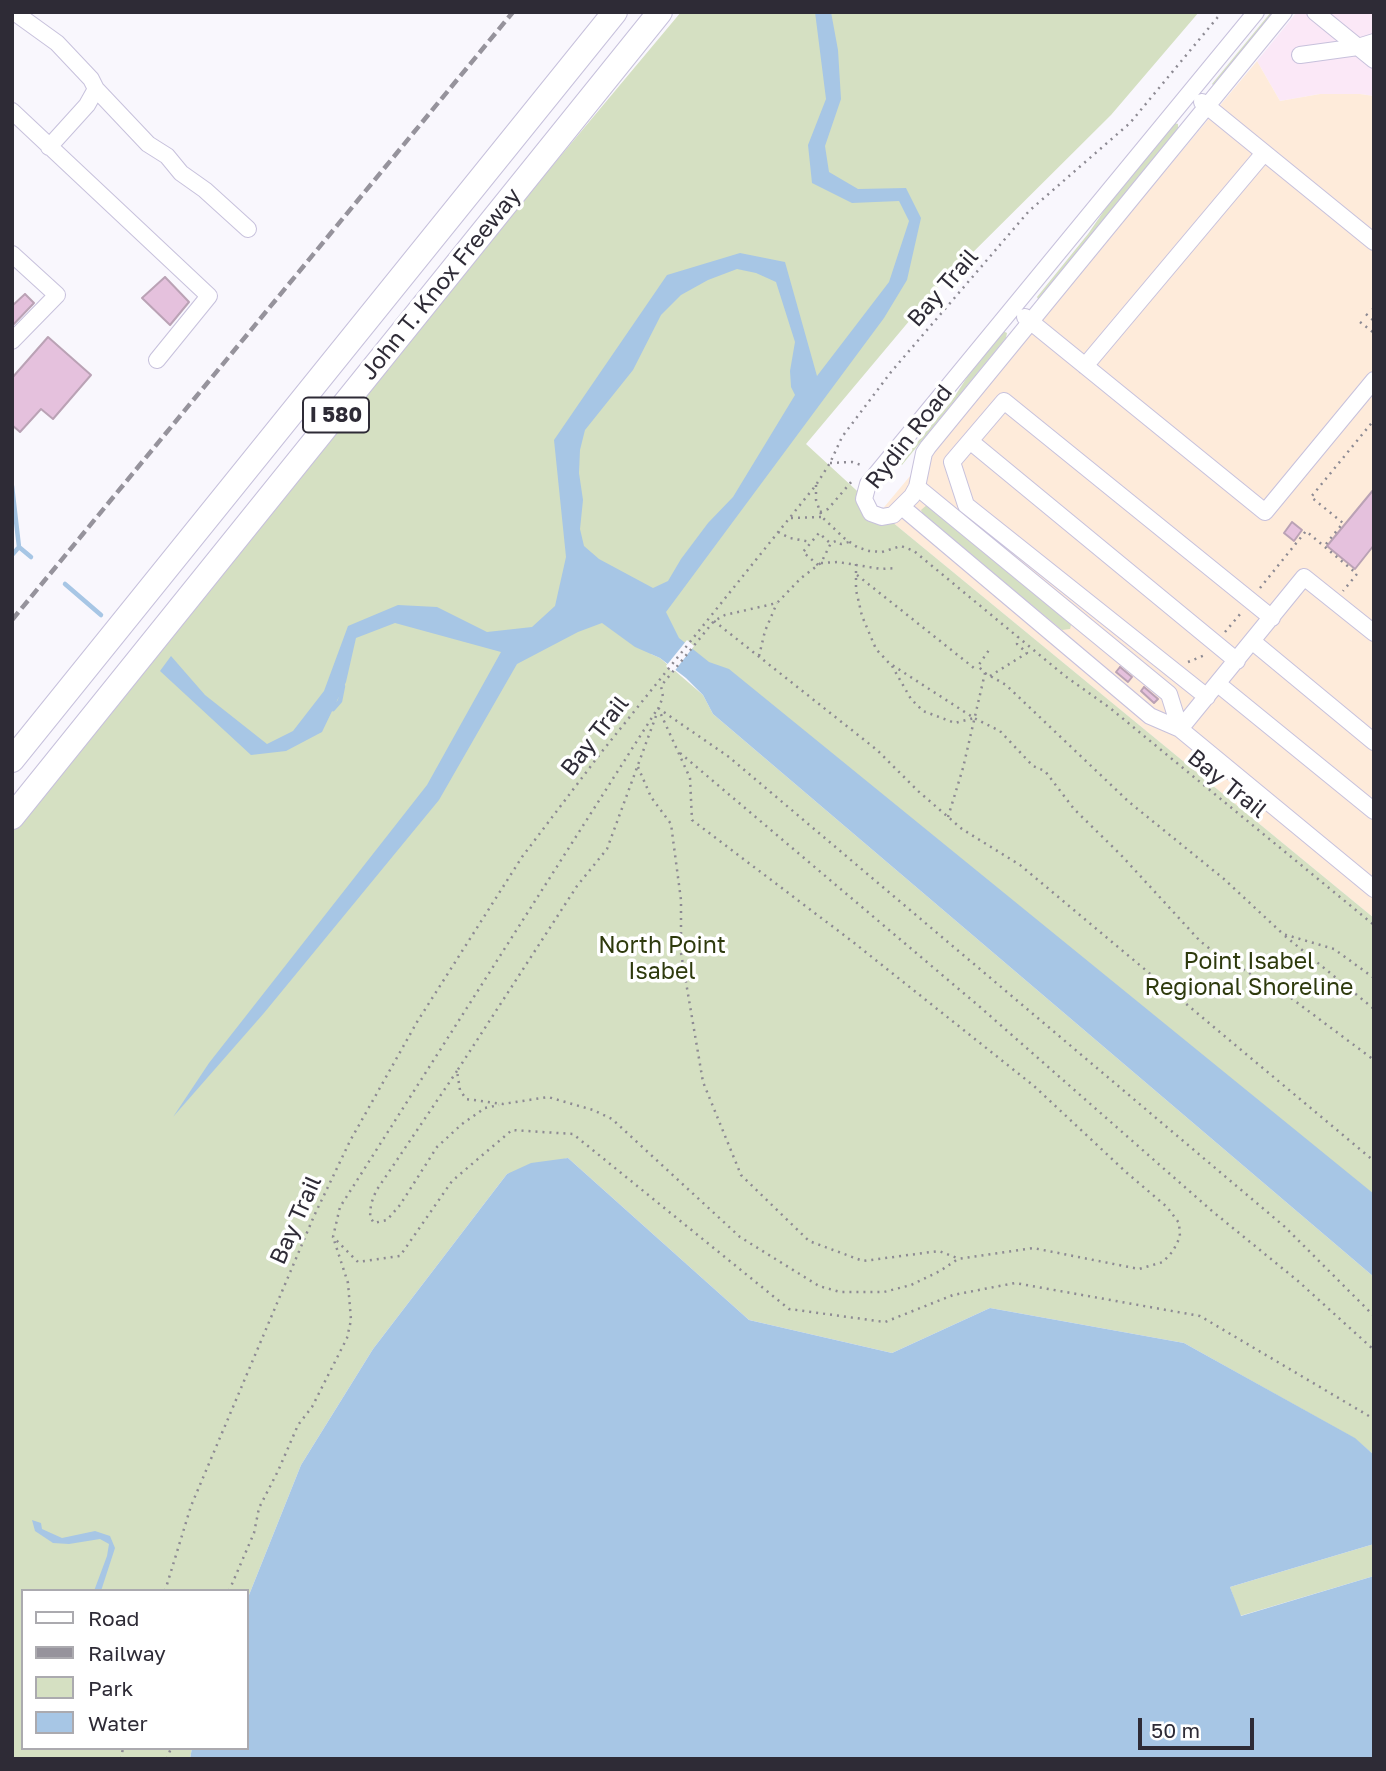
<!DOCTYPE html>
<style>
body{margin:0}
#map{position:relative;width:1386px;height:1771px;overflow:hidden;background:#f9f7fd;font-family:"Golos Text",sans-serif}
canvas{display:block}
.frame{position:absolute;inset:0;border:14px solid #2e2b36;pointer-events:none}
.legend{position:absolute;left:21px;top:1589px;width:228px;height:161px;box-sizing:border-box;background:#fff;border:2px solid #abaaaf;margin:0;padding:9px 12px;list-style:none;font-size:21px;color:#2e2b36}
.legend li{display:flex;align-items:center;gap:14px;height:35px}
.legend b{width:35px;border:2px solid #abaaaf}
.scale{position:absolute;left:1138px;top:1718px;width:116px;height:32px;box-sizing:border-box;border:4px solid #2e2b36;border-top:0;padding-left:9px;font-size:21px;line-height:24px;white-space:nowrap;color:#2e2b36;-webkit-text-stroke:5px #fff;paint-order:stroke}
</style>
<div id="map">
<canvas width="1386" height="1771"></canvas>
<div class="frame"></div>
<ul class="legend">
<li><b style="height:9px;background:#fff"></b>Road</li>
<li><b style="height:9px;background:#96939c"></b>Railway</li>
<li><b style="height:19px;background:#d5e0c2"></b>Park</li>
<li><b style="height:19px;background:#a7c6e5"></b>Water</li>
</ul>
<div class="scale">50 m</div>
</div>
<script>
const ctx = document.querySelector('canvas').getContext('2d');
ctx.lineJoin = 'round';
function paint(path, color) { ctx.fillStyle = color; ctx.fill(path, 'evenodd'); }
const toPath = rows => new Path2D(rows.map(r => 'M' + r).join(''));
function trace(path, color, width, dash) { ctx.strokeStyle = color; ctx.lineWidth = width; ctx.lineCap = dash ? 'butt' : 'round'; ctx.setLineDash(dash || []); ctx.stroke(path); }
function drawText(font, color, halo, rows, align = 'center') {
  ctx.font = font + ' "Golos Text",sans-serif'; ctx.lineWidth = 7; ctx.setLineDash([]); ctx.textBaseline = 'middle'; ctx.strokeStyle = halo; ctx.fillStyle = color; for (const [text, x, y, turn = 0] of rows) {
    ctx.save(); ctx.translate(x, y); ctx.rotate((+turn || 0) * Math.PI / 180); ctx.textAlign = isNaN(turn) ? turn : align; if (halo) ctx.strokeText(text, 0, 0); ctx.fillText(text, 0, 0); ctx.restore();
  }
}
const commercial = toPath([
 [1297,12,1374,12,1374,96,1360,94,1320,94,1280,101,1257,61]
]);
const industrial = toPath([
 [1257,61,1280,101,1320,94,1360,94,1374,96,1374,918,880,512]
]);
const green = toPath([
 [681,12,1199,12,1111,115,936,289,806,444,880,512,1374,918,1374,1240,651,635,651,654,660,658,703,695,713,714,1374,1277,1374,1455,1354,1438,1184,1343,990,1308,892,1353,749,1320,568,1158,507,1174,373,1349,301,1465,247,1600,247,1591,23,1591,23,1748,192,1748,190,1759,12,1759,12,817,149,648],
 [1271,12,1274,12,1213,85,1212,84],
 [1174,123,1178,124,1178,129,1038,299,1037,297,1088,234,1119,189],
 [1003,331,1007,333,1006,338,902,465,900,463,951,402,975,365],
 [928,504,1072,621,1070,629,1062,630,923,515,921,510],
 [1374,1544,1374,1576,1240,1616,1230,1587]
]);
const water = toPath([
 [815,12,831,12,838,50,841,99,825,146,829,172,858,189,906,188,921,218,907,280,884,318,666,612,679,638,709,662,729,669,1374,1194,1374,1277,713,714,703,695,686,678,660,658,635,647,602,623,578,632,517,664,439,800,264,1013,173,1117,209,1063,427,785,501,652,395,623,356,638,346,682,322,732,286,751,251,755,160,671,171,656,205,695,267,744,293,731,324,691,348,626,398,605,437,607,487,632,532,627,555,606,566,557,554,440,667,275,740,253,785,262,817,376,889,282,909,221,899,201,852,203,812,183,808,145,826,99],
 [737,269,756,273,776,282,795,342,790,371,791,387,795,395,733,497,708,523,681,559,668,581,653,588,599,559,584,546,580,529,583,500,579,473,580,450,585,430,633,370,661,315,681,295,708,280],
 [568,1158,749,1320,892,1353,990,1308,1184,1343,1355,1438,1374,1455,1374,1544,1230,1587,1241,1616,1374,1576,1374,1759,190,1759,192,1748,247,1748,247,1600,301,1465,373,1349,507,1174,531,1163],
 [32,1520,41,1523,42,1529,62,1538,95,1531,110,1536,115,1548,101,1591,94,1591,107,1556,109,1544,100,1539,69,1544,53,1543,35,1531]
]);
const pier = toPath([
 [687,640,694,646,673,673,666,666]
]);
const stream = toPath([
 [12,486,19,547],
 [19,547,31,557],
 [12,555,19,547],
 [65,584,101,615],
 [333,709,340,701,343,686]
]);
const building = toPath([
 [165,277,189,302,170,325,142,298,165,277],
 [25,294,34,303,12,326,12,306,25,294],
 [48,337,91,375,53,419,41,409,20,432,12,425,12,378,48,337],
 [1374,489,1374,545,1355,569,1327,546,1374,489],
 [1292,522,1302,530,1294,541,1284,533,1292,522],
 [1120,667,1132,677,1128,682,1116,672,1120,667],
 [1144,687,1158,699,1154,703,1141,691,1144,687]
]);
const path = toPath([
 [1372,308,1374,309],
 [1366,314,1374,321],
 [1360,322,1374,333],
 [830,463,852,462,861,465],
 [816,485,816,500,822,517,844,538,857,547,869,551,882,552,901,546,914,551,1065,676,1110,708,1374,925],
 [820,512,828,509,852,481],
 [791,518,822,517],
 [778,532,790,538,811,542],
 [1326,544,1343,523,1311,497,1374,420],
 [821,563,838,562,881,569,897,568],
 [856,564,856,590,862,616,876,649,889,663,974,718,1000,731,1033,766,1045,771,1074,809,1121,855,1200,941,1214,952,1291,998,1374,1060],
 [818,565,803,552,819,533,830,543],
 [857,575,974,668,978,666],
 [1260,588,1306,531,1357,574,1343,591],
 [714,621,877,750,918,791,962,829,1020,865,1374,1161],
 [1225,632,1241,613],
 [759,656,765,631,777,603],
 [1188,662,1205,655],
 [892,666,911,699,923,711,955,723,974,718],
 [985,673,1006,685,1129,802,1224,879,1283,934,1334,949,1374,978],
 [990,676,1027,653,1017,644,1018,637],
 [658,709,663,697,661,686,714,621,725,615,777,603,801,578,821,563,831,543,836,541,841,544,849,542],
 [656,716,607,849,577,886,457,1071,460,1090,466,1099,503,1104,548,1097,593,1110,612,1119,740,1237,819,1286,840,1292,884,1292,911,1285,940,1271,958,1259,1033,1248,1139,1269,1163,1262,1173,1251,1180,1237,1179,1223,1167,1207,1127,1173,1034,1086,853,942,692,820,690,778,659,710],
 [680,753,980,1007,1212,1211,1298,1281,1374,1350],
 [638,767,651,797,671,824,681,900,681,953,703,1082,741,1175,809,1241,863,1261,939,1251,957,1258],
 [948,817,963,768,985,673,978,666,989,650],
 [1285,936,1374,1009],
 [457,1071,376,1191,371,1204,370,1217,374,1223,387,1220,400,1205,437,1147,462,1124,485,1108,499,1105],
 [1374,1316,1285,1227,729,757,658,708,340,1207,333,1237,358,1262,400,1256,452,1181,512,1130,573,1134,789,1309,885,1322,953,1295,1015,1283,1200,1316,1374,1419],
 [165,1591,191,1506,314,1216,350,1141,417,1022,522,857,600,754,816,485,830,463,842,437,891,372,1029,211,1130,123,1222,12],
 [229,1591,254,1533,259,1508,278,1471,298,1425,312,1407,347,1338,351,1320,348,1283,334,1240],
 [121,1759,123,1748],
 [167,1759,171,1748]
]);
const minor = toPath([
 [14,12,57,43,91,79,96,89,148,144,167,156,181,173,205,190,248,229],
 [1256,12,868,484,864,499,871,513,882,517,893,515,912,496,917,487,924,453,928,447,1284,12],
 [1315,12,1374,60],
 [1300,55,1358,47,1374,42],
 [1202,102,1374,242],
 [12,111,209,296,157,360],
 [49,147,87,105,96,89],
 [12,254,57,295,12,341],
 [1025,317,1265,512,1374,380],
 [1085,366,1264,153],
 [970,441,1237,661],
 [917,487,1169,694,1180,729],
 [902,507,1150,716,1180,729,1374,889],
 [1252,641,1374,742],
 [1218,684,1374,811],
 [1207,697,966,505,952,462,1004,401,1272,618],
 [1180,729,1304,577,1374,633]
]);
const highway = toPath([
 [12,760,615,12],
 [12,817,660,12]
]);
const rail = toPath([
 [12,620,513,12]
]);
const shields = [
 [336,415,66]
];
const shieldNames = [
 ["I 580",336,415]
];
const streetNames = [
 ["John T. Knox Freeway",441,284,-51],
 ["Bay Trail",943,288,-49],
 ["Rydin Road",909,437,-52],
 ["Bay Trail",595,736,-52],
 ["Bay Trail",1227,784,39],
 ["Bay Trail",296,1220,-66]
];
const parkNames = [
 ["North Point",662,946],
 ["Isabel",662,972],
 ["Point Isabel",1249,962],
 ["Regional Shoreline",1249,988]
];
paint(commercial, '#fbe8f7');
paint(industrial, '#feebda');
paint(green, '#d5e0c2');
paint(water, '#a7c6e5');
paint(pier, '#f9f7fd');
trace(stream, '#a7c6e5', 4.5);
paint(building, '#e5c1dd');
trace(building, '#baa2b5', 2);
trace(minor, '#c7c1dc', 18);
trace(highway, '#c7c1dc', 26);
trace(path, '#8d8a93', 2.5, [2, 5]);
trace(minor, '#fff', 16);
trace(highway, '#fff', 24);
trace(rail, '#96939c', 4.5, [10, 5]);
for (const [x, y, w] of shields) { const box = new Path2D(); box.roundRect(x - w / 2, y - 17.5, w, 35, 5); ctx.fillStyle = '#fff'; ctx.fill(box); trace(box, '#2e2b36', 2); }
drawText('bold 21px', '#2e2b36', null, shieldNames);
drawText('23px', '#2e2b36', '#fff', streetNames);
drawText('23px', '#2e3a0d', '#fff', parkNames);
</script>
